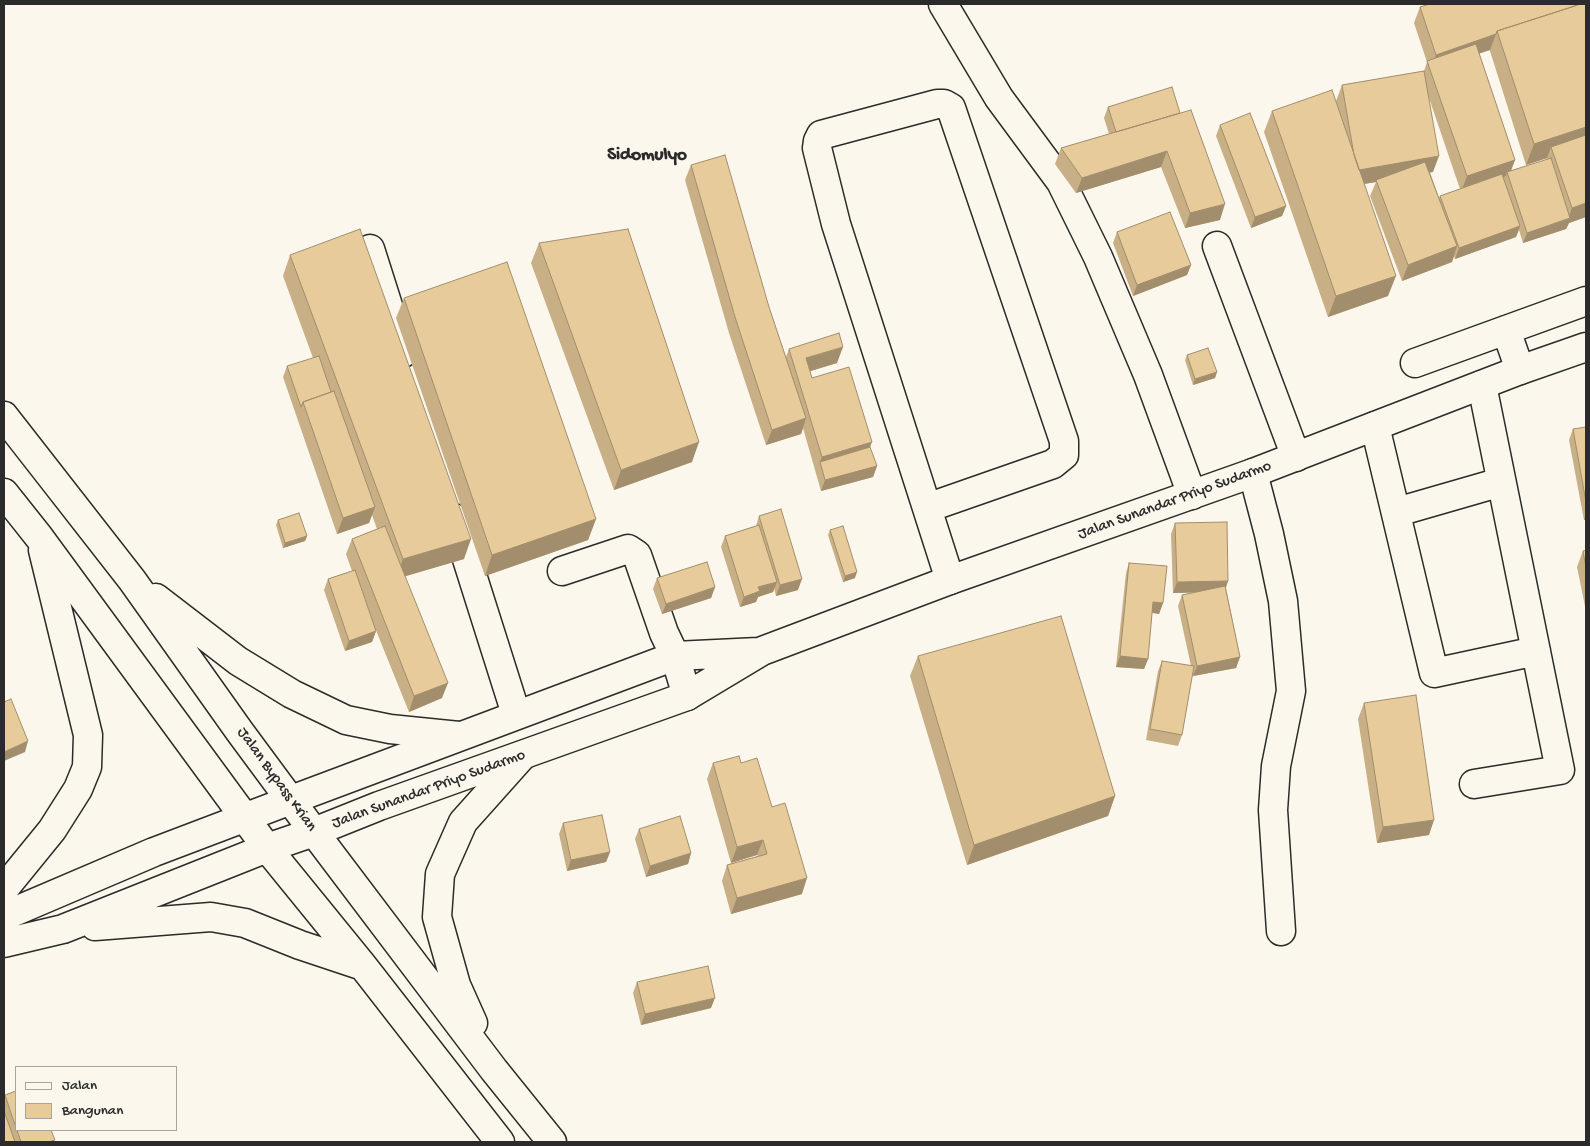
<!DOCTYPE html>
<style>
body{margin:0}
#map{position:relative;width:1590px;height:1146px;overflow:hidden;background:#fbf7ec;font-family:"Gochi Hand",sans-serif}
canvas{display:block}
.frame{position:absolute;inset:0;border:5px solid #2b2b2b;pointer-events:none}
.legend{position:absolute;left:15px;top:1066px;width:162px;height:65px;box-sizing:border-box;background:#fbf7ec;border:1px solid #a8a59f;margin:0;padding:6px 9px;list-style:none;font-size:15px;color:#2b2b2b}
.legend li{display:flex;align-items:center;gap:10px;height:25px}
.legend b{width:25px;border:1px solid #a8a59f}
</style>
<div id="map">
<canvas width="1590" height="1146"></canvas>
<div class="frame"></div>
<ul class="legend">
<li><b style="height:6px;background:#fbf7ec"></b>Jalan</li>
<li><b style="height:14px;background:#e8cb9b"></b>Bangunan</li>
</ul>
</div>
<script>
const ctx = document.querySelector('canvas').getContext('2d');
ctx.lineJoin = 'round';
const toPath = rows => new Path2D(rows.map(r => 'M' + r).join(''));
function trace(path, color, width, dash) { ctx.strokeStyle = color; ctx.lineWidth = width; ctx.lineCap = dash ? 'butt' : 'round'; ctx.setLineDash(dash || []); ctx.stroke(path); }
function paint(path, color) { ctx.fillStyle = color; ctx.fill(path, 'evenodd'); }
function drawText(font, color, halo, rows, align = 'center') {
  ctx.font = font + ' "Gochi Hand",sans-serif'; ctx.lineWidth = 4; ctx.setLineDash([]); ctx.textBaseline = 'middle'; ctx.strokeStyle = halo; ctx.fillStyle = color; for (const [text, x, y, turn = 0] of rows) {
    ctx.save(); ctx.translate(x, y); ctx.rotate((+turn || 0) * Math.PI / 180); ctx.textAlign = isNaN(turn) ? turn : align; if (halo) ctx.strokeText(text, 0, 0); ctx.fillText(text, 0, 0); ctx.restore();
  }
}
const minor = toPath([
 [943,4,999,98,1061,182,1098,257,1148,375,1192,495],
 [1217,246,1296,457],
 [370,249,403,353],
 [1506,330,1520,370],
 [1415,363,1586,301],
 [1375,426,1434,673,1536,651],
 [1253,473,1269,534,1283,601,1291,691,1276,766,1273,810,1281,931],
 [927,508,1053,464,1064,455,1064,441,951,108,944,104,937,104,821,135,818,141,817,148,836,224,950,580],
 [1397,512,1501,482],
 [454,518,516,714],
 [562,571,628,549,637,555,664,633,675,656,687,696],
 [1474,784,1560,770,1482,385]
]);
const major = toPath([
 [291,800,675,656,758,652],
 [314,832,379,806,687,696,762,651,950,580,1253,473,1520,370,1586,347]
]);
const highway = toPath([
 [4,416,132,580,240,732,314,832,494,1070,552,1142],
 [4,493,39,537,267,848,363,966,500,1142],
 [156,598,238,661,292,694,346,720,390,729,459,736],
 [4,889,52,830,78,789,87,767,88,735,43,550],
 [4,916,154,852,291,800],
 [95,926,211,917,245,923,300,945,363,966],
 [4,943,63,929,267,848,314,832],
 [473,1023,456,985,437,917,440,874,463,822,522,756]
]);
const wall = toPath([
 [1430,4,1586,4,1586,217,1569,223,1566,229,1523,243,1519,230,1516,237,1455,259,1454,256,1452,262,1402,281,1370,196,1376,182,1364,184,1388,296,1328,317,1264,132,1272,111,1336,101,1342,85,1424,71,1427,62,1414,23,1420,7],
 [1490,50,1490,51,1526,165,1547,158,1546,160,1511,171,1515,160,1479,53],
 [1428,95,1460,189,1440,196,1439,198,1430,172,1433,172],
 [1108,107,1180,113,1220,220,1185,228,1161,167,1076,193,1055,164,1061,148,1109,134,1104,118],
 [1220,125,1286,206,1282,216,1251,228,1216,136],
 [691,165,769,307,786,357,789,349,837,363,810,371,812,378,870,447,877,466,873,477,821,491,803,428,801,434,766,445,729,333,685,180],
 [1117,232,1191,265,1187,275,1133,296,1113,243],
 [539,243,692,462,614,490,531,263],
 [290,255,464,559,405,576,442,698,409,712,373,623,376,631,372,642,345,651,324,590,328,579,352,571,346,554,352,539,377,529,372,515,369,523,337,534,283,377,287,366,313,358,283,276],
 [404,298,596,519,588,540,485,576,396,318],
 [1187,355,1217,372,1215,378,1193,385,1185,360],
 [1586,427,1586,520,1584,520,1569,440,1573,429],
 [759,516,798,590,776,596,774,588,773,592,758,597,756,602,740,607,721,547,725,536,756,526],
 [278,520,307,536,305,541,283,548,276,525],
 [1175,523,1228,581,1226,588,1240,657,1236,668,1193,676,1192,674,1182,735,1178,746,1146,740,1158,671,1162,661,1191,666,1178,606,1182,595,1197,592,1173,593,1171,534],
 [830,530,855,578,843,582,828,535],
 [1586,550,1586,611,1577,567,1583,551],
 [1129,563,1163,603,1159,614,1152,613,1148,659,1144,669,1116,667,1126,573],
 [657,578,715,587,711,598,662,614,653,589],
 [918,656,1115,796,1108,816,967,865,910,676],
 [1364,703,1429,835,1377,843,1358,719],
 [713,763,741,763,772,807,802,894,731,914,722,881,727,865,758,856,757,855,731,863,707,779],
 [563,823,610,852,606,862,567,871,559,834],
 [639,829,691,853,688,864,646,877,635,839],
 [637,982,711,1008,641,1025,633,993],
 [16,1091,16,1130,51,1130,54,1142,4,1142,4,1098,5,1095]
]);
const shadedWall = toPath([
 [1496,34,1490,50,1430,70,1436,55],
 [1586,127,1586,145,1551,147,1547,158,1526,165,1534,144],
 [1167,151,1161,167,1076,193,1082,178],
 [1439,156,1433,172,1377,182,1376,180,1376,182,1351,186,1357,170],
 [1515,160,1509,175,1507,172,1506,176,1461,192,1467,176],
 [1586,203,1586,217,1569,223,1566,229,1523,243,1527,233,1568,219,1572,208],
 [1225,204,1220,220,1185,228,1190,213],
 [1286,206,1282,216,1251,228,1255,217],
 [1520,226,1516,237,1455,259,1459,248],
 [1457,246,1452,262,1402,281,1408,265],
 [1191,265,1187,275,1133,296,1137,285],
 [1396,276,1388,296,1328,317,1336,296],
 [843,347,837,363,801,374,806,358],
 [1217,372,1215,378,1193,385,1195,379],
 [806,418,801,434,766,445,772,430],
 [699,442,692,462,614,490,621,470],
 [872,442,866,457,820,462,822,457],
 [877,466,873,477,821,491,825,480],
 [375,507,369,523,337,534,343,518],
 [1586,513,1586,520,1584,520],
 [596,519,588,540,485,576,492,555],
 [307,536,305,541,283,548,285,543],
 [471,539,464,559,396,579,403,559],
 [857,572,855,578,843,582,845,576],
 [802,579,798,590,776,596,780,585],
 [1228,581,1224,592,1173,593,1177,582],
 [777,582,773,592,758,597,756,602,740,607,744,597,758,587],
 [715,587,711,598,662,614,666,604],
 [1153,602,1163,603,1159,614,1149,612],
 [376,631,372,642,345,651,349,641],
 [1120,656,1148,659,1144,669,1116,667],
 [1240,657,1236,668,1193,676,1197,666],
 [448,683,442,698,409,712,414,696],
 [28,741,25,752,4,761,4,752],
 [1115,796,1108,816,967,865,974,845],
 [1434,820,1429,835,1377,843,1383,827],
 [763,840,757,855,731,863,737,847],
 [610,852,606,862,567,871,571,860],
 [691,853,688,864,646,877,650,866],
 [807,878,802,894,731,914,737,898],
 [715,998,711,1008,641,1025,645,1014]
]);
const building = toPath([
 [1430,4,1575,4,1575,6,1497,31,1496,34,1436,55,1420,7,1430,4],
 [1581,4,1586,4,1586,127,1534,144,1497,31,1581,4],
 [1476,44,1515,160,1467,176,1427,61,1476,44],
 [1424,71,1439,156,1359,170,1354,155,1342,85,1424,71],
 [1172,87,1180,113,1116,132,1108,107,1172,87],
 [1332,90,1396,276,1336,296,1272,111,1332,90],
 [1191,110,1225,204,1190,213,1167,151,1082,178,1061,148,1191,110],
 [1250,113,1286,206,1255,217,1220,125,1250,113],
 [1586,135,1586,203,1572,208,1551,147,1586,135],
 [725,155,769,307,806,418,772,430,735,317,691,165,725,155],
 [1551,158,1570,218,1527,233,1507,172,1551,158],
 [1425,162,1457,246,1408,265,1376,180,1425,162],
 [1502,174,1520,226,1459,248,1440,196,1502,174],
 [1170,212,1191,265,1137,285,1117,232,1170,212],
 [360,229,471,539,403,559,290,255,360,229],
 [628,229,699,442,621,470,539,243,628,229],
 [507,262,596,519,492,555,404,298,507,262],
 [839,333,843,347,806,358,812,378,849,367,872,442,822,457,789,349,839,333],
 [1208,348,1217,372,1195,379,1187,355,1208,348],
 [319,356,331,392,303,402,301,407,287,366,319,356],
 [334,391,375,507,343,518,303,402,334,391],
 [1586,427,1586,502,1573,429,1586,427],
 [870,447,877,466,825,480,820,462,870,447],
 [781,509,802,579,780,585,759,516,781,509],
 [299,513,307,536,285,543,278,520,299,513],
 [1227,522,1228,581,1177,582,1175,523,1227,522],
 [759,525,777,582,758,587,760,591,744,597,725,536,759,525],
 [385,526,448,683,414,696,352,539,385,526],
 [843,526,857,572,845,576,830,530,843,526],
 [1586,550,1586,568,1583,551,1586,550],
 [707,562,715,587,666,604,657,578,707,562],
 [1129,563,1167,566,1163,603,1153,602,1148,659,1120,656,1129,563],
 [355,570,376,631,349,641,328,579,355,570],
 [1225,586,1240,657,1197,666,1182,595,1225,586],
 [1061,616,1115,796,974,845,918,656,1061,616],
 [1162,661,1194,666,1182,735,1150,729,1162,661],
 [1416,695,1434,820,1383,827,1364,703,1416,695],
 [11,699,28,741,4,752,4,702,11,699],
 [739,756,741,763,757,758,772,807,785,803,807,878,737,898,727,865,767,854,763,840,737,847,713,763,739,756],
 [602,815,610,852,571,860,563,823,602,815],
 [680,816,691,853,650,866,639,829,680,816],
 [708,966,715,998,645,1014,637,982,708,966],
 [16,1091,16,1128,5,1095,16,1091],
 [4,1111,15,1142,4,1142,4,1111],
 [17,1130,51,1130,55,1140,48,1142,21,1142,17,1130]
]);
const streetNames = [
 ["Jalan Sunandar Priyo Sudarmo",1175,501,-20],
 ["Jalan Bypass Krian",276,780,54],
 ["Jalan Sunandar Priyo Sudarmo",429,790,-20]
];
const quarterNames = [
 ["Sidomulyo",647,156]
];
trace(minor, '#2b2b2b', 31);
trace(major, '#2b2b2b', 31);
trace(highway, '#2b2b2b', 31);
trace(minor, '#fbf7ec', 28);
trace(major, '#fbf7ec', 28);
trace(highway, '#fbf7ec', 28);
paint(wall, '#c8af85');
paint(shadedWall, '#a28e6c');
paint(building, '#e8cb9b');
trace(building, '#a28e6c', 1);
drawText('16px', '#2b2b2b', '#fbf7ec', streetNames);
drawText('bold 19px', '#2b2b2b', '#fbf7ec', quarterNames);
</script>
